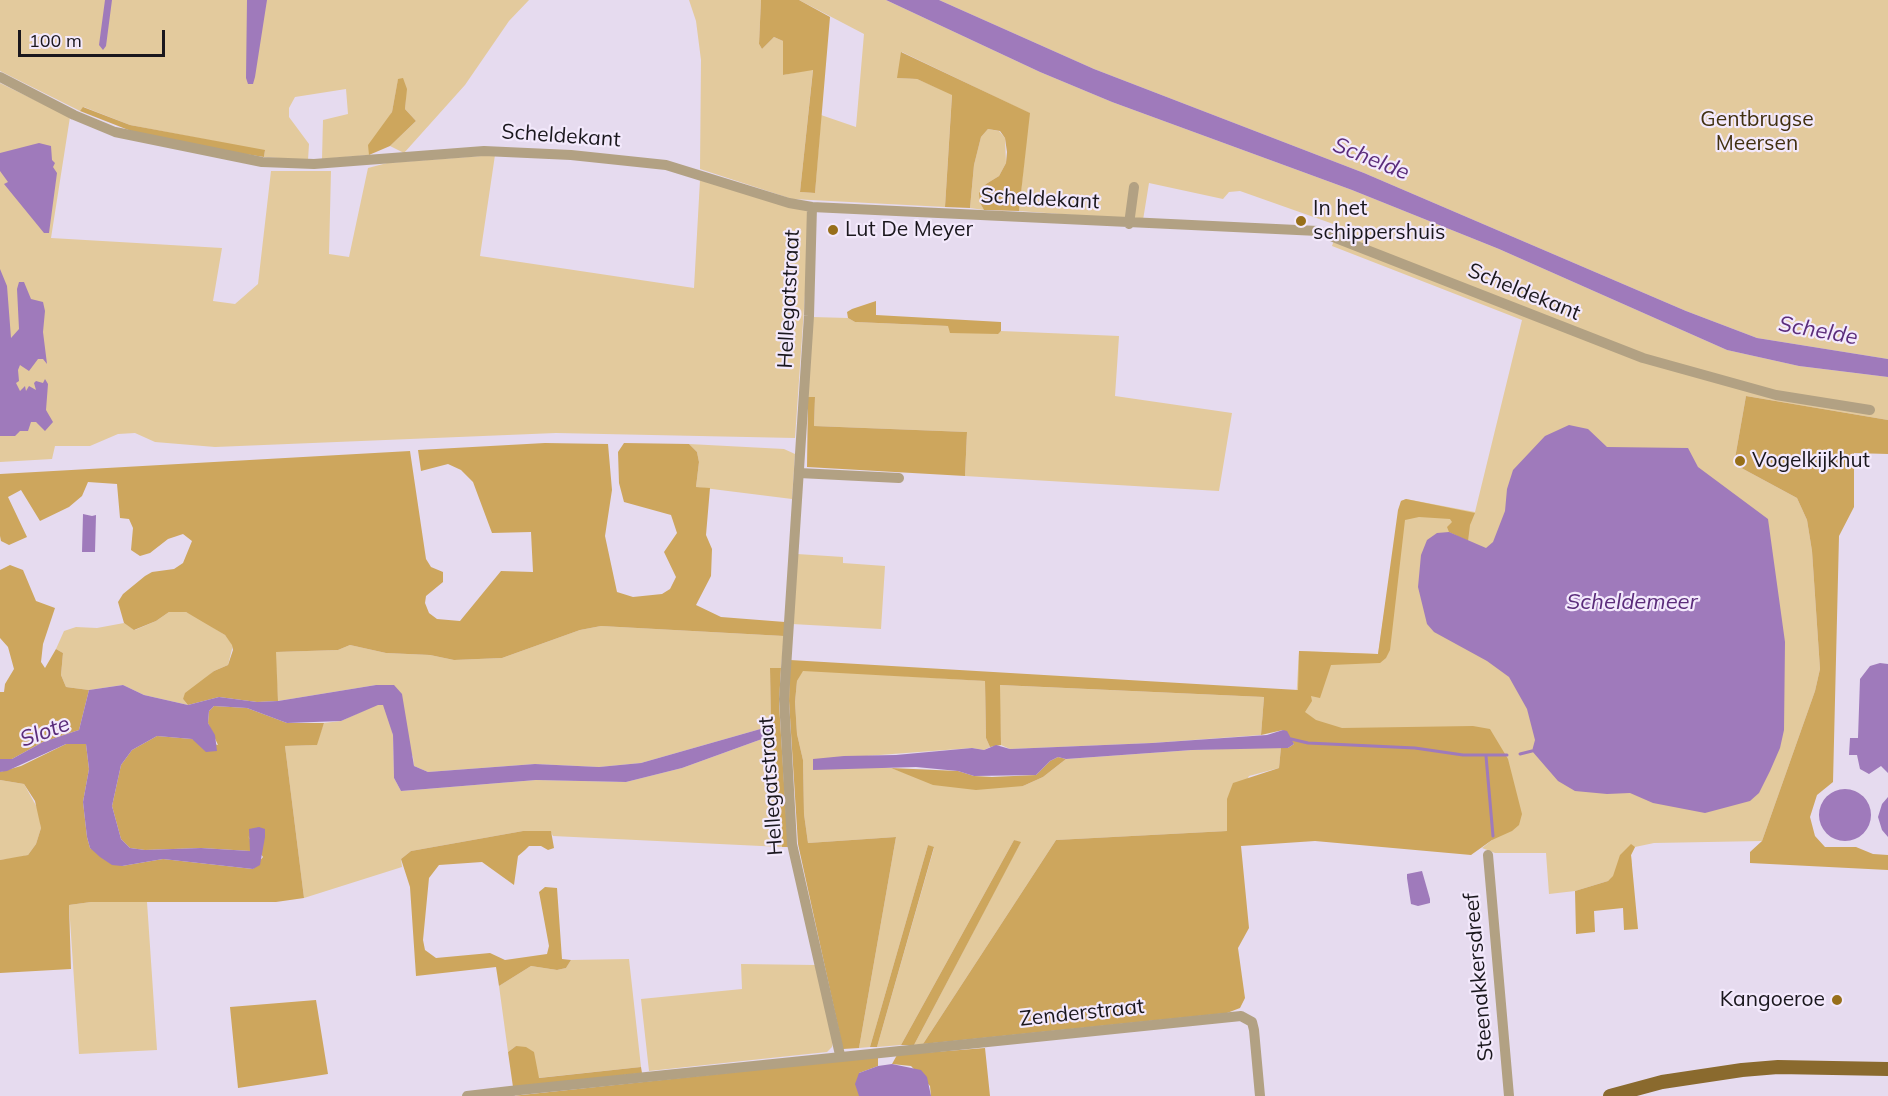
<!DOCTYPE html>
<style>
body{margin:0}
#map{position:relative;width:1888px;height:1096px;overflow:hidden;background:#e6dbef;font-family:Mulish,sans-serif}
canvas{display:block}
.scale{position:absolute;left:18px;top:30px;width:147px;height:27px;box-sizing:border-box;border:3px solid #1a171d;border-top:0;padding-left:8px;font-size:18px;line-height:21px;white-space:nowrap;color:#1a171d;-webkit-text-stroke:4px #f3e9fc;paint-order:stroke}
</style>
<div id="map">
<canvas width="1888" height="1096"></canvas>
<div class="scale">100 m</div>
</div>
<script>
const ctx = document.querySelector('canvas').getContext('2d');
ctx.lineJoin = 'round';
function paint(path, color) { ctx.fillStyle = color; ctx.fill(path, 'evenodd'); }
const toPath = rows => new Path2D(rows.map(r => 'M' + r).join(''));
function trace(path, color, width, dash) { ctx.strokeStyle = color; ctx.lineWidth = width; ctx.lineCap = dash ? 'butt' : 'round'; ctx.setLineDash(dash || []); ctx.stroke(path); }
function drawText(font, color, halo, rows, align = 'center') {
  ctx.font = font + ' Mulish,sans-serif'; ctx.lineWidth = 4.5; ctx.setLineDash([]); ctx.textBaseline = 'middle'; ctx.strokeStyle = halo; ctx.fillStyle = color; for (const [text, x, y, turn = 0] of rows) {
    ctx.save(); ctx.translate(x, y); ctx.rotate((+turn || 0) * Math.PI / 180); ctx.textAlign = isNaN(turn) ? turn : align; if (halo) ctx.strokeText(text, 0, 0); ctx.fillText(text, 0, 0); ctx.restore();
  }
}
const green = toPath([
 [0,0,529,0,509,21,465,85,404,153,390,146,416,121,405,109,406,96,398,80,392,112,369,155,322,159,323,120,348,114,346,89,295,97,289,108,289,117,309,144,308,160,264,157,265,151,130,125,84,107,80,111,0,71],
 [689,0,761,0,759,44,762,49,774,37,783,41,783,75,813,69,800,192,815,193,821,115,856,127,864,34,799,0,886,0,1040,72,1112,102,1352,190,1499,249,1727,350,1799,366,1888,377,1888,420,1746,396,1734,464,1797,498,1807,520,1812,551,1820,669,1815,691,1762,841,1654,843,1635,847,1631,855,1632,866,1608,881,1575,891,1549,894,1546,853,1495,853,1482,848,1492,840,1294,736,1299,651,1378,654,1401,501,1406,499,1475,512,1522,320,1332,246,1339,226,1240,191,1229,192,1223,199,1149,183,1143,220,1019,211,1029,113,902,52,898,78,917,79,952,94,945,207,792,199,700,169,701,60,696,21],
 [939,0,1888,0,1888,359,1757,338,1686,311,1364,173,1094,69],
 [0,83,70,117,51,238,222,248,213,301,235,304,258,284,271,171,331,171,329,254,349,257,368,168,387,163,495,155,480,256,694,288,700,180,806,210,809,214,809,236,795,438,556,433,215,447,155,442,135,433,118,434,90,446,55,446,52,459,0,462],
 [988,129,999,131,1005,138,1006,163,999,176,986,184,980,203,984,210,970,208,974,165,981,137],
 [812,317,848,318,855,322,948,326,997,334,1001,331,1119,336,1115,396,1232,413,1219,491,965,476,967,432,814,426,815,397,808,397],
 [689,444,784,449,795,454,792,499,696,487,699,462,697,452],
 [797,554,843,557,843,563,885,566,881,629,792,624],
 [169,612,186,612,195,616,225,635,233,645,228,665,214,671,183,699,188,705,144,695,123,685,89,690,66,687,61,675,63,653,56,649,64,631,76,627,97,628,124,623,135,630,156,621],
 [601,626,784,636,781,668,770,669,771,726,641,763,599,767,535,764,428,772,414,766,413,757,376,685,278,701,275,652,338,650,350,645,386,653,430,655,454,660,502,658,580,630],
 [808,670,985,681,986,738,990,747,984,750,972,748,813,760,891,768,911,775,1007,786,1023,786,1043,777,1066,759,1192,750,1281,747,1279,768,1249,776,1227,820,1227,831,1056,840,923,1044,914,1045,1020,843,1014,840,901,1045,877,1047,934,848,928,845,870,1047,859,1048,896,837,808,843,804,814,803,760,797,734,795,702,797,681,802,671],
 [999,685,1264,697,1261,735,1152,743,1010,749,1001,745],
 [378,704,384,705,388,714,393,735,394,778,401,791,536,780,626,782,682,768,773,735,782,847,553,836,550,831,523,831,411,851,401,859,402,867,304,898,285,746,316,745,324,723,341,721],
 [0,780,24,784,39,811,41,828,36,844,28,855,16,858,0,860],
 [91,902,147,902,157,1050,79,1054,69,905],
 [629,959,641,1067,538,1078,516,1046,508,1052,499,986,531,966,557,970,566,968,571,960],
 [741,964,816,965,833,1042,832,1047,827,1052,649,1071,641,999,742,989]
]);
const forest = toPath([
 [761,0,799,0,830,17,815,193,800,192,813,70,783,75,783,41,774,37,762,49,759,44],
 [901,52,1030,113,1019,211,984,210,980,203,979,193,986,184,999,176,1006,163,1007,152,1005,138,1000,131,988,129,981,137,974,165,970,208,945,207,952,95,917,79,897,78],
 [403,78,407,89,405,109,416,121,390,146,369,155,368,145,392,112,398,79],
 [83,107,130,125,265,150,264,157,187,145,131,131,80,111],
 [876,301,876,315,1001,322,1001,331,998,334,950,333,948,326,855,322,848,318,847,312,852,309],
 [1746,396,1888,420,1888,454,1854,453,1854,507,1839,536,1833,782,1817,795,1810,817,1815,836,1825,847,1856,847,1873,854,1888,855,1888,870,1750,863,1750,852,1762,841,1815,691,1820,669,1812,551,1807,520,1797,498,1734,464],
 [808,397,815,397,814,426,967,432,965,476,807,467],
 [545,443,608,444,612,490,605,536,617,592,633,597,662,594,670,589,676,577,664,552,677,533,671,515,624,502,619,483,618,452,624,443,689,444,697,452,699,462,696,487,710,488,706,535,712,549,711,576,696,605,721,617,785,622,784,636,601,626,580,630,502,658,454,660,430,655,386,653,350,645,338,650,276,652,278,701,257,702,219,697,188,705,183,699,185,693,214,671,228,665,233,650,232,645,225,635,186,612,169,612,156,621,134,630,124,623,118,602,123,594,145,576,152,572,174,569,183,563,192,541,183,534,168,539,150,553,140,556,131,550,133,528,129,519,120,518,117,484,88,482,82,496,69,507,40,521,21,490,8,497,27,537,9,545,1,541,0,536,0,474,410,451,426,559,431,567,443,572,443,582,426,596,425,603,429,613,437,619,460,621,501,571,533,572,531,532,492,533,473,482,461,470,448,464,421,471,418,450],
 [1406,499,1475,513,1470,525,1468,541,1449,532,1447,527,1452,522,1450,519,1419,517,1405,520,1390,650,1386,658,1380,663,1331,665,1320,698,1311,696,1312,701,1305,712,1316,720,1342,728,1473,726,1490,729,1508,759,1522,814,1519,825,1512,831,1492,840,1471,855,1315,841,1241,846,1249,928,1238,948,1245,998,1240,1008,1227,1013,923,1044,1056,840,1227,831,1227,799,1233,783,1279,768,1281,747,1288,748,1294,744,1283,730,1261,735,1264,697,1000,685,1001,745,990,747,986,738,985,681,803,671,797,681,795,702,797,734,803,760,804,814,808,843,896,837,859,1048,843,1049,798,844,789,701,790,660,1298,690,1299,651,1378,654,1398,510,1401,501],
 [10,565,23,570,36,601,55,608,43,644,41,662,45,668,56,649,63,653,61,675,66,687,89,690,79,730,43,742,12,759,0,759,0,692,4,692,5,684,14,669,8,647,0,638,0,570],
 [770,668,781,668,779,703,788,847,782,847,771,726],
 [214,706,247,708,287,723,324,723,317,745,285,746,304,898,276,902,91,902,69,905,71,969,0,973,0,860,28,855,36,844,41,828,35,801,24,784,0,780,0,772,21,766,66,744,86,744,89,769,83,802,87,837,90,848,122,866,163,859,253,869,263,857,248,836,252,843,250,851,201,848,145,850,130,848,121,839,112,806,121,765,132,750,157,736,192,739,218,745,208,723,209,711],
 [1058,757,1066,759,1043,777,1023,786,976,790,933,785,891,768,958,771,974,776,992,777,1036,775,1050,761],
 [523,831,551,831,554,848,548,850,541,846,529,846,525,850,518,856,514,885,482,862,439,865,429,878,423,940,425,950,436,958,490,953,505,960,547,954,549,946,539,892,545,887,557,888,562,959,571,960,566,968,557,970,531,966,499,986,496,967,416,976,410,887,401,859,411,851],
 [1014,840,1021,842,914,1045,901,1045],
 [1631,844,1635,847,1631,855,1638,929,1624,930,1623,908,1594,911,1595,932,1576,934,1575,891,1608,881,1613,876,1620,855],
 [928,845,934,847,877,1047,870,1047],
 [316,1000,328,1074,238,1088,230,1007],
 [516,1046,526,1047,534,1052,539,1078,641,1067,642,1073,513,1087,508,1052],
 [985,1048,990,1096,931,1096,930,1086,911,1066,892,1064,897,1055],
 [878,1057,878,1066,859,1073,859,1096,512,1096]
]);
const water = toPath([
 [105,0,112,0,106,46,103,50,99,45],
 [247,0,267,0,255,77,253,84,248,84,246,78],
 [886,0,939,0,1094,69,1364,173,1686,311,1757,338,1888,359,1888,377,1799,366,1727,350,1499,249,1352,190,1112,102,1040,72],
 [39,143,51,146,52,160,55,163,53,167,57,173,49,233,44,233,4,184,8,182,0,171,0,153],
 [0,269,7,286,11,338,19,329,17,289,19,282,24,282,31,299,43,302,45,311,43,332,47,364,43,359,38,359,29,371,20,365,18,370,19,381,16,383,20,391,25,386,26,391,29,386,36,390,34,383,36,381,43,383,45,379,48,384,46,410,53,422,45,431,36,422,31,422,28,431,20,431,15,436,0,436],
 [1569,425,1588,429,1607,447,1688,448,1698,467,1768,519,1785,642,1784,730,1780,748,1770,771,1759,793,1750,801,1705,813,1653,803,1630,793,1607,794,1575,791,1558,781,1532,751,1535,740,1527,709,1509,677,1487,661,1434,632,1427,624,1418,587,1421,555,1427,540,1437,533,1449,532,1486,548,1493,542,1505,511,1507,489,1513,470,1545,436],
 [83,514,92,516,96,515,95,552,82,552],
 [1880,663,1888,664,1888,773,1881,766,1869,774,1860,769,1857,755,1849,755,1850,738,1858,738,1860,679,1870,666],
 [123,685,144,695,188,705,219,697,257,702,278,701,376,685,394,685,402,694,414,766,428,772,535,764,599,767,641,763,771,726,773,735,682,768,626,782,536,780,401,791,394,778,393,735,383,705,378,705,341,721,287,723,247,708,214,706,209,711,208,723,215,735,217,751,206,752,192,739,157,736,132,750,121,765,112,806,121,839,130,848,145,850,201,848,250,851,249,829,259,827,265,829,265,837,260,865,253,869,163,859,122,866,112,865,100,857,90,848,87,837,83,802,89,769,86,744,66,744,7,771,0,772,0,759,12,759,43,742,79,730,89,690],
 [1283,730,1287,731,1294,744,1288,748,1192,750,1066,759,1058,757,1050,761,1036,775,974,776,958,771,916,767,813,770,813,759,844,756,896,755,972,748,984,750,996,745,1010,749,1152,743,1267,735],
 '1819 815a26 26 0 1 1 52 0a26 26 0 1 1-52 0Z',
 [1888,797,1888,837,1882,830,1878,817,1882,804],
 [1422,871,1430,899,1430,903,1418,906,1411,904,1407,878,1407,874],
 [892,1064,921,1070,927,1077,931,1096,859,1096,855,1084,859,1073,878,1066]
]);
const stream = toPath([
 [1291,739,1308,743,1415,748,1463,755,1507,755],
 [1520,754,1532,751],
 [1486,756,1493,836]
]);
const minor = toPath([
 [0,77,74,115,115,132,262,162,314,164,484,151,571,155,666,165,789,203,812,207,1318,231,1643,358,1776,395,1870,410],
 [812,207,809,316,784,699,792,844,840,1055],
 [1129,224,1134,187],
 [799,473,899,478],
 [1488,855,1509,1096],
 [467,1096,510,1091],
 [510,1096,510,1091,1241,1016,1252,1022,1254,1030,1260,1096]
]);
const major = toPath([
 [1610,1096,1662,1082,1742,1070,1778,1067,1888,1069]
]);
const markers = [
 [1301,221,6,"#976f1a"],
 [833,230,6,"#976f1a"],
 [1740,461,6,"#976f1a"],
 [1837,1000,6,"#976f1a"]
];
const parkNames = [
 ["Gentbrugse",1757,120],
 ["Meersen",1757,144]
];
const streetNames = [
 ["Scheldekant",561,136,4],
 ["Scheldekant",1040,199,3],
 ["Scheldekant",1524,292,22],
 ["Hellegatstraat",789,299,-87],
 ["Hellegatstraat",771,786,-94],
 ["Steenakkersdreef",1479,977,-95],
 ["Zenderstraat",1082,1013,-6]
];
const poiNames = [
 ["In het",1313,209],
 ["schippershuis",1313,233],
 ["Lut De Meyer",845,230],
 ["Vogelkijkhut",1752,461],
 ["Kangoeroe",1825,1000,"right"]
];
const waterNames = [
 ["Schelde",1371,159,22],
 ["Schelde",1818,331,10],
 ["Scheldemeer",1632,602],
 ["Slote",45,732,-20]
];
paint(green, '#e3ca9d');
paint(forest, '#cda65d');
paint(water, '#9f7abb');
trace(stream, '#9f7abb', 3);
trace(minor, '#b2a183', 10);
trace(major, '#8a6a2e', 14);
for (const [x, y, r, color] of markers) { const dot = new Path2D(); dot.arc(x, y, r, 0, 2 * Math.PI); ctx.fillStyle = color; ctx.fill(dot); trace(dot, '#f3e9fc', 2); }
drawText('21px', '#413010', '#f3e9fc', parkNames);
drawText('21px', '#1a171d', '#f3e9fc', streetNames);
drawText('21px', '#1a171d', '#f3e9fc', poiNames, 'left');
drawText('italic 22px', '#5b2c7b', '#f3e9fc', waterNames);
</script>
